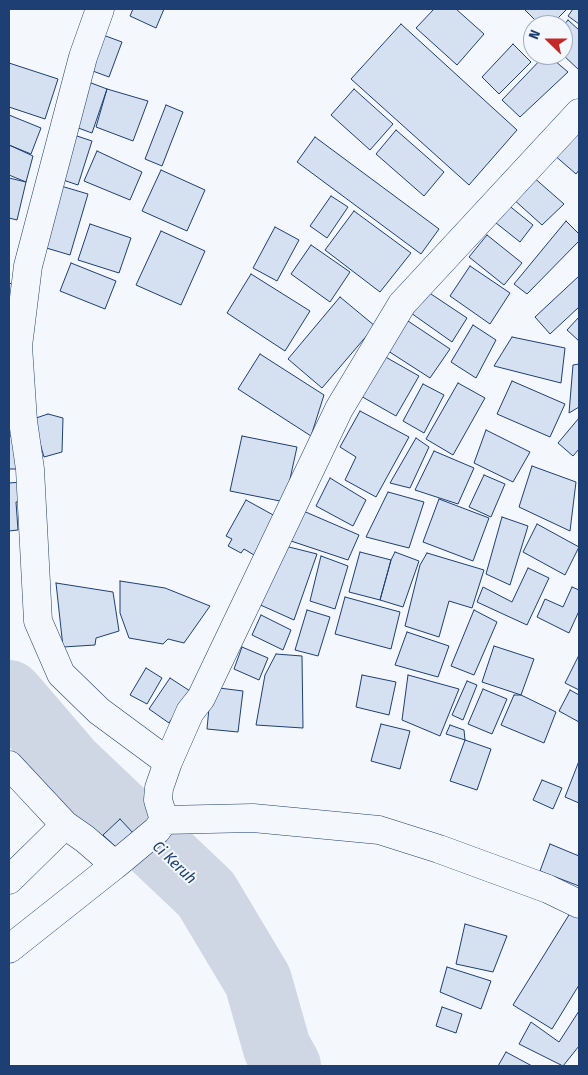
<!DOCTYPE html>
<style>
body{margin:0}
#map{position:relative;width:588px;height:1075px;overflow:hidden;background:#f4f7fb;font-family:"Fira Sans Condensed",sans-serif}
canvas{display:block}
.frame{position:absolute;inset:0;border:10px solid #1d3f73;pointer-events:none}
.north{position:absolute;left:523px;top:15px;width:50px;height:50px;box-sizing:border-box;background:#f4f7fb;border:1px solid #9eadc5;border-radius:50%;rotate:292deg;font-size:14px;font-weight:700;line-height:20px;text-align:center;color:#1d3f73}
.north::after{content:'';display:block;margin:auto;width:18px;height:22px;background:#c62828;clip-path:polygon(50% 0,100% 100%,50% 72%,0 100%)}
</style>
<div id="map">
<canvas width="588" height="1075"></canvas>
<div class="frame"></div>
<div class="north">N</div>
</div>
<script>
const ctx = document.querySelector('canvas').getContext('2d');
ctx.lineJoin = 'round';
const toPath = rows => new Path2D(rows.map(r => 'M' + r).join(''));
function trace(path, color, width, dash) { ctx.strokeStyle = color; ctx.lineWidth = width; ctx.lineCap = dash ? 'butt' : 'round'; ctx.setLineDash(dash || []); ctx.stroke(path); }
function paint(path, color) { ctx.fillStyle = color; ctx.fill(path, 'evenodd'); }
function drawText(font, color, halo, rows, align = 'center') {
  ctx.font = font + ' "Fira Sans Condensed",sans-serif'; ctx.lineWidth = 4; ctx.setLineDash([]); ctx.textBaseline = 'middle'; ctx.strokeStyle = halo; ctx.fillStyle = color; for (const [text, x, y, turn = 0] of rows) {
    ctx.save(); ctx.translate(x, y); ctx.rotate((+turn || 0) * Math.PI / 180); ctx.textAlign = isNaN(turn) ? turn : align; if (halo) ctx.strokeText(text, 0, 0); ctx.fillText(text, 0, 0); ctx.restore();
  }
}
const river = toPath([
 [9,694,70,765,206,894,258,981,277,1048,287,1066]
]);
const building = toPath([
 [133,9,164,9,156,28,130,16,133,9],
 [434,9,456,9,484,34,457,65,416,28,434,9],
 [524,9,565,9,566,10,551,25,540,25,524,9],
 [573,9,579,9,579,24,568,16,573,9],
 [568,20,579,30,579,70,563,55,563,26,568,20],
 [401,24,517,130,469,185,351,79,401,24],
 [103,35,122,42,109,77,90,70,103,35],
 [513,44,531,62,499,94,482,77,513,44],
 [545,55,548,55,568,72,520,117,502,100,545,55],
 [9,63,58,79,45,119,9,107,9,63],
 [86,81,107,89,92,133,70,125,86,81],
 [107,89,148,101,133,141,96,127,107,89],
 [354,89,393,124,370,150,331,115,354,89],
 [166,105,183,112,162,166,145,159,166,105],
 [9,115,41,128,31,154,9,145,9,115],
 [579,127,579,170,576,174,553,154,579,127],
 [396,130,444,172,424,196,376,154,396,130],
 [71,134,92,141,78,185,57,178,71,134],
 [315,137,439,229,421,254,297,162,315,137],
 [9,145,33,156,26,182,9,175,9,145],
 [97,151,142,172,130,200,84,181,97,151],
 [161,170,205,190,187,231,142,211,161,170],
 [532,176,564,204,542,225,512,198,532,176],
 [9,178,26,182,17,220,9,218,9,178],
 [61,186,88,194,70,255,43,247,61,186],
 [331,196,348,207,327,238,310,226,331,196],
 [507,204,533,225,520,242,491,219,507,204],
 [354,211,411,253,380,292,325,250,354,211],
 [566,221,579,234,579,241,527,294,514,284,566,221],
 [90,224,131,238,119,273,78,260,90,224],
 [275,227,299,240,277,281,253,268,275,227],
 [161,231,205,251,181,305,136,285,161,231],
 [487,235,522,263,504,285,469,257,487,235],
 [311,245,350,272,330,302,291,274,311,245],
 [71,263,116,281,105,309,60,291,71,263],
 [470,266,510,293,490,324,450,296,470,266],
 [251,274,310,311,285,351,227,313,251,274],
 [579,276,579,307,550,334,535,317,579,276],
 [9,283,20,287,9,320,9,283],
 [428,292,467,318,452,342,411,313,428,292],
 [340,297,375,326,322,388,288,359,340,297],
 [579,317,579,341,567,330,579,317],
 [405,319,450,349,430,378,385,349,405,319],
 [473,325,496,340,476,378,451,362,473,325],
 [512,337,565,348,561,383,494,366,512,337],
 [260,354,324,395,311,436,238,389,260,354],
 [382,355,419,376,396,416,359,395,382,355],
 [579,364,579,407,569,413,573,365,579,364],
 [512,381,565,404,550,437,497,414,512,381],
 [458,383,485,398,453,455,426,439,458,383],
 [423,384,444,395,424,433,403,421,423,384],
 [360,411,409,437,376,497,345,480,356,457,340,447,360,411],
 [48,414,63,418,62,452,44,457,33,419,48,414],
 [579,418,579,449,573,456,558,443,579,418],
 [486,430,530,452,513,482,474,463,486,430],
 [9,436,17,436,18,469,9,469,9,436],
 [242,436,297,447,285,502,230,491,242,436],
 [416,438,429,447,410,488,390,483,416,438],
 [434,451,474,468,458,504,415,490,434,451],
 [532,466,576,482,570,531,519,507,532,466],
 [484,475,505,484,491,517,469,507,484,475],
 [330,478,366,500,353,526,316,506,330,478],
 [22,482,24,501,16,502,18,530,9,531,9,483,22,482],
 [388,492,424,502,409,548,366,537,388,492],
 [439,499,489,518,473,561,423,542,439,499],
 [246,500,275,516,254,555,244,549,241,553,228,546,232,539,226,536,246,500],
 [301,510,359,535,348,560,288,540,301,510],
 [502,517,528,526,510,585,486,574,502,517],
 [537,524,579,547,565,575,523,552,537,524],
 [281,545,317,554,294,620,256,603,281,545],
 [360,552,391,560,380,600,349,592,360,552],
 [395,552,419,561,403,607,380,600,391,560,395,552],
 [427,553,484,570,472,608,449,601,439,637,405,626,420,565,427,553],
 [321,556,348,566,335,609,310,601,321,556],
 [528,568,549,578,527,625,477,602,483,587,512,602,528,568],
 [120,581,165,588,210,606,184,643,168,639,163,644,129,638,120,613,120,581],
 [56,583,113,592,119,631,96,638,95,645,63,647,56,583],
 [572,587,579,590,579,611,569,633,537,617,545,599,563,607,572,587],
 [345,597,400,612,391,649,335,634,345,597],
 [307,610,330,617,318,656,295,650,307,610],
 [474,610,497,622,474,675,451,666,474,610],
 [261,615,291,630,283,650,252,635,261,615],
 [407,632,449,646,438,677,395,665,407,632],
 [494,646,534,659,521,695,482,682,494,646],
 [242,647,268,658,259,680,234,669,242,647],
 [276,654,302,656,303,728,256,725,265,675,276,654],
 [579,655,579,690,565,683,579,655],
 [146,668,162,678,147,704,130,695,146,668],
 [362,675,396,682,389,715,356,707,362,675],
 [408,675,459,689,440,736,402,720,408,675],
 [170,678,190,691,169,723,149,709,170,678],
 [467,681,477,685,463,720,452,715,467,681],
 [211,687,243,691,238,732,207,729,211,687],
 [483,689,507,699,492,734,468,724,483,689],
 [570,690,579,695,579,722,559,711,570,690],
 [514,695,521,695,556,712,544,743,501,725,514,695],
 [381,724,410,731,400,769,371,761,381,724],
 [450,725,464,730,465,740,446,734,450,725],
 [465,740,491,749,477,790,450,781,465,740],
 [579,761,579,803,565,797,579,761],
 [542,780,562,788,553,809,533,800,542,780],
 [120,819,134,834,118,849,103,835,120,819],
 [550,844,579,856,579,886,540,871,550,844],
 [572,910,579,914,579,985,552,1029,513,1005,572,910],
 [465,924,507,936,493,972,456,964,465,924],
 [447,967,491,981,481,1009,440,992,447,967],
 [442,1007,462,1014,456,1033,436,1026,442,1007],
 [579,1011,579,1046,563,1066,519,1044,531,1022,559,1042,579,1011],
 [506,1052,532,1066,498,1066,506,1052]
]);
const minor = toPath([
 [100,9,83,57,28,266,18,346,23,421,30,469,38,621,61,674,99,711,168,762],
 [9,765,65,825,85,839,115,865,157,830,164,820],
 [164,820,158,800,159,788,168,762,190,712,201,698,339,409,402,304,579,113],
 [164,820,253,818,379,830,439,849,548,889,579,904],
 [9,880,65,825],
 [9,949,115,865]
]);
const waterNames = [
 ["Ci Keruh",174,863,44]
];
trace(river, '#cfd7e4', 68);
paint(building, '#d5e0f0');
trace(building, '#1d3f73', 1);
trace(minor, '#1d3f73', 29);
trace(minor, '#f4f7fb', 28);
drawText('italic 16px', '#1d3f73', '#f4f7fb', waterNames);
</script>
